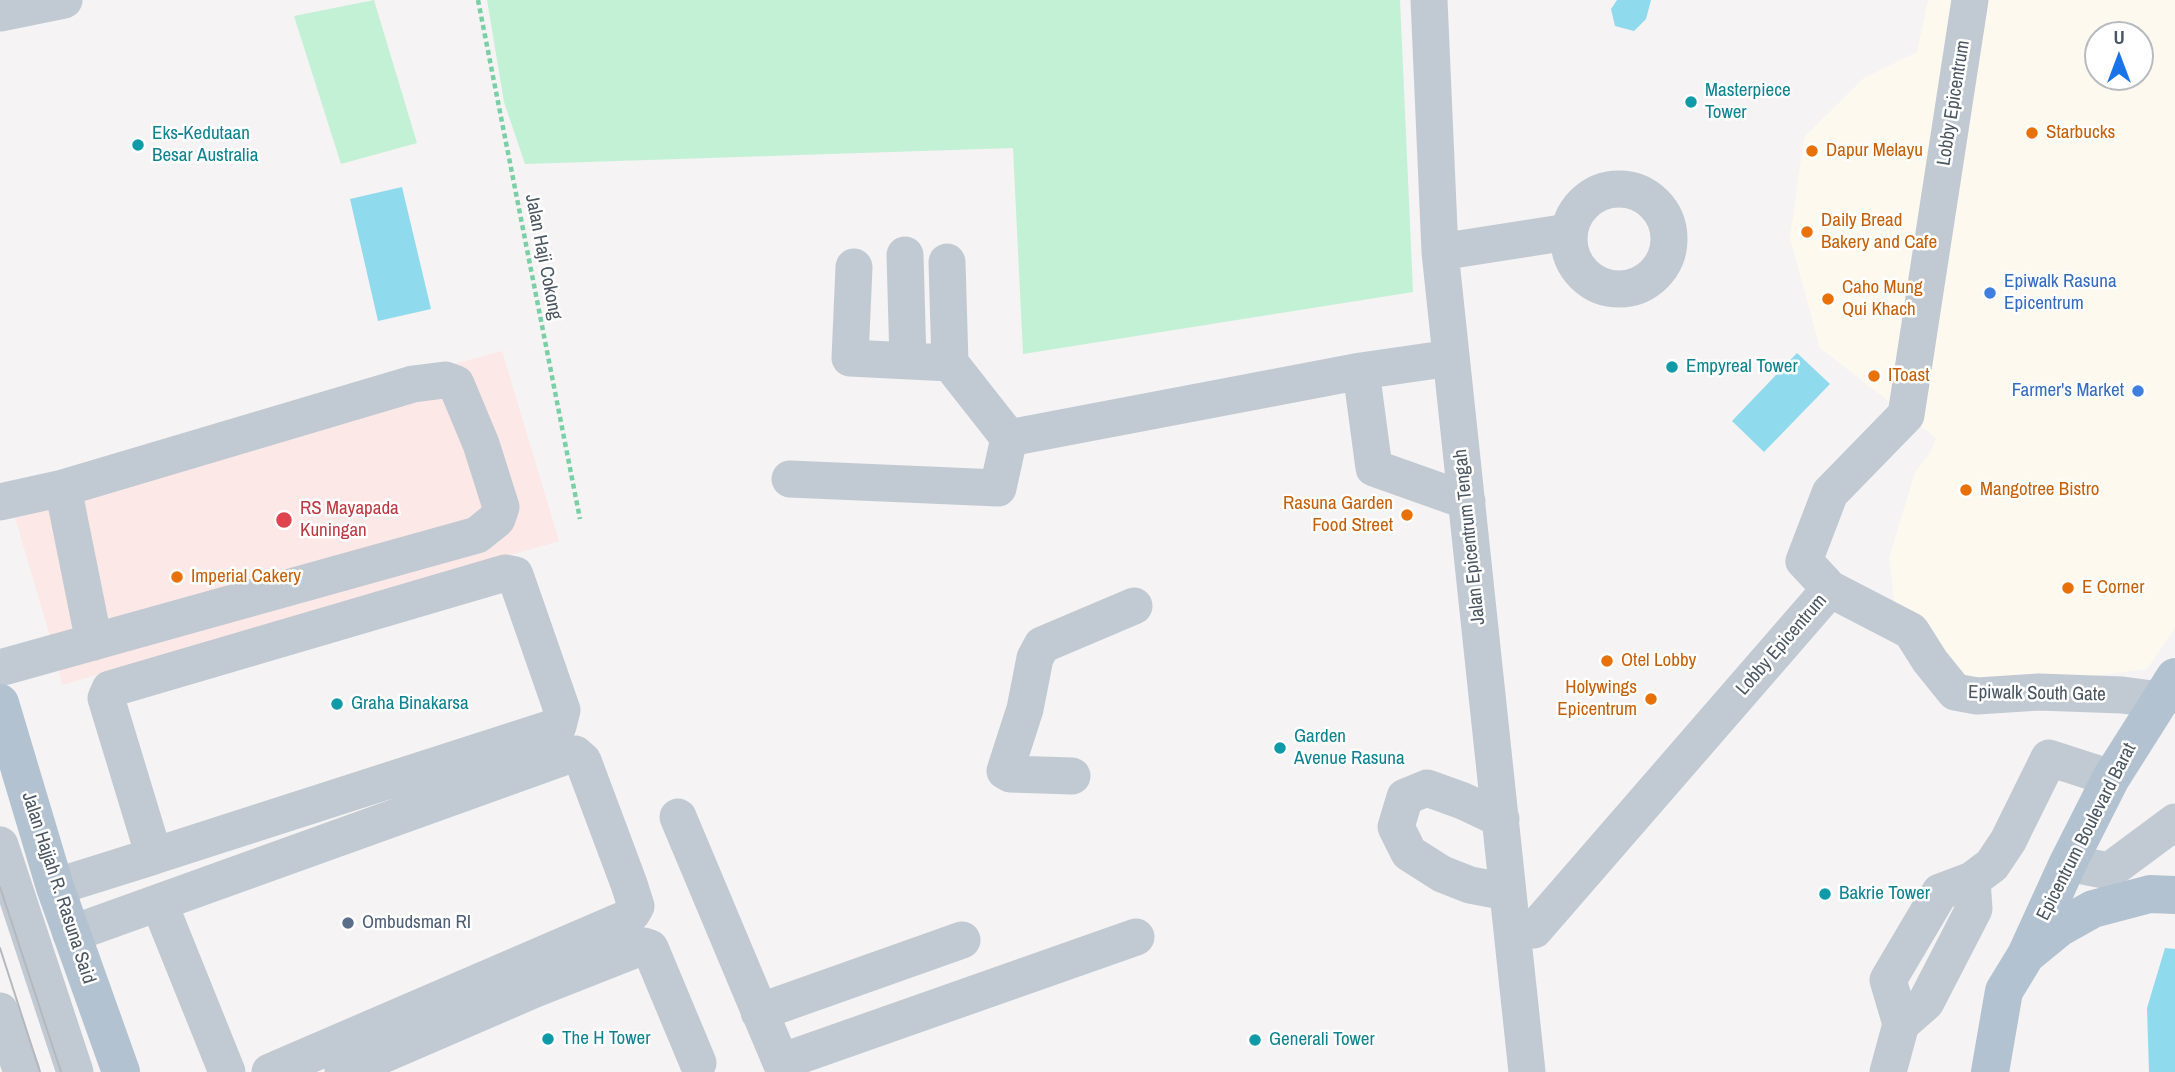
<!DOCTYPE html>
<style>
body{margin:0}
#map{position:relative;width:2175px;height:1072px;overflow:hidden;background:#f5f3f3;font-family:"Archivo Narrow",sans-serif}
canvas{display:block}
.north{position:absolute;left:2084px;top:21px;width:70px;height:70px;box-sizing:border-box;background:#fff;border:2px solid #b7bbc0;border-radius:50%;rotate:0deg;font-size:19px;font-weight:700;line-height:28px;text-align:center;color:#4a5661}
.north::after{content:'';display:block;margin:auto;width:24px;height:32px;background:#1a73e8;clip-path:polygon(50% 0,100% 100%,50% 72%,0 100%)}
</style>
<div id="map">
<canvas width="2175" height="1072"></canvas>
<div class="north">U</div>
</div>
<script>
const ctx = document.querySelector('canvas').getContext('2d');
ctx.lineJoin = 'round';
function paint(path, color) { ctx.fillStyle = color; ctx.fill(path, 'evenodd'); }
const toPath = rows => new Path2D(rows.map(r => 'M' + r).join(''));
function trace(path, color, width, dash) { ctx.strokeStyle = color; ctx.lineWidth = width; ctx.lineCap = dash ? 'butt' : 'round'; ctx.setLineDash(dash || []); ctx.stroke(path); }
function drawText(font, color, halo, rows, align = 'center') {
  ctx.font = font + ' "Archivo Narrow",sans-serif'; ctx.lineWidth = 5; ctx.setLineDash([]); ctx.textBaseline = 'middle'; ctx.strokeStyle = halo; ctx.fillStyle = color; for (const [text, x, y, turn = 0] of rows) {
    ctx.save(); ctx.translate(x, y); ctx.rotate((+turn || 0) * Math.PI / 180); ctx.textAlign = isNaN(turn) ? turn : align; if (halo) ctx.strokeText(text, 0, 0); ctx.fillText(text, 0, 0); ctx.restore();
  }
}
const commercial = toPath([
 [1928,0,2175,0,2175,628,2147,669,1976,691,1895,607,1889,558,1915,472,1930,453,1936,438,1820,348,1790,238,1804,137,1864,78,1917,52],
 [2098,35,2140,35,2140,77,2098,77]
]);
const medical = toPath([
 [502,351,559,541,62,685,55,653,6,487]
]);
const green = toPath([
 [374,0,417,143,341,164,294,16],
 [487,0,1400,0,1413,292,1023,354,1013,148,525,164,504,102]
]);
const water = toPath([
 [1617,0,1651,0,1646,19,1634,31,1615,26,1611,9],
 [402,187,431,309,378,321,350,199],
 [1797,353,1830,384,1764,452,1732,421],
 [2165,948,2175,949,2175,1072,2149,1072,2147,1008]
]);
const path = toPath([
 [478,0,580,519]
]);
const minor = toPath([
 [1429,0,1440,252,1527,1072],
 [1970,0,1906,415,1830,493,1804,561,1830,589,1911,631,1930,661,1955,692,1977,696,2039,692,2122,695,2160,700],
 [0,13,64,0],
 '1569 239a50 50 0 1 1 100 0a50 50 0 1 1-100 0Z',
 [1440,252,1568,232],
 [905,255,908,361],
 [947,262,950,363],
 [854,267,850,358,950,363,1009,438],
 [1361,371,1374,468,1467,501],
 [1009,438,1361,371,1451,358],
 [790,479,998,488,1009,438],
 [63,488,94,642],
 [0,502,63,488,413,384,445,380,456,384,481,444,501,507,497,519,477,535,0,668],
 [1072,776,1010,774,1005,771,1025,709,1035,658,1042,645,1134,606],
 [678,817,785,1072],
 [1501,819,1463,801,1427,788,1405,797,1396,827,1409,853,1442,874,1470,885,1507,892],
 [0,845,75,1072],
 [2068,863,2109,871,2175,822],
 [1972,880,1974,909,1926,1002,1901,1024,1888,980,1940,892,1972,880,1992,865,2008,841,2049,758,2111,778],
 [55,887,154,856,106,698,110,689,505,573,515,575,562,710,558,726,154,856],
 [159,903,227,1072],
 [1534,930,1830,589],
 [71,934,569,755,575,754,583,761,629,884,636,906,632,913,625,919,270,1072],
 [0,1011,22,1072],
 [759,1012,962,940],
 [781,1062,1136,937],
 [343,1072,535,989,644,946,650,948,698,1063],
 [1888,1072,1901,1024]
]);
const major = toPath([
 [0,703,55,887,121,1072],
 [2026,955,2068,863,2111,778,2175,677],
 [1990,1072,2004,991,2026,955,2059,928,2093,909,2150,894,2175,895]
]);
const tram = toPath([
 [0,887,61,1072],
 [0,948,40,1072]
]);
const markers = [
 [1691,102,7,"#0f9aa8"],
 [2032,133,7,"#e8710a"],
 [138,145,7,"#0f9aa8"],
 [1812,151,7,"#e8710a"],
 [1807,232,7,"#e8710a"],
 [1990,293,7,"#3f7fe0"],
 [1828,299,7,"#e8710a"],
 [1672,367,7,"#0f9aa8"],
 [1874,376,7,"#e8710a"],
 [2138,391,7,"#3f7fe0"],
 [1966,490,7,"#e8710a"],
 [1407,515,7,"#e8710a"],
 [284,520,9,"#e0444e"],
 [177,577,7,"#e8710a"],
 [2068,588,7,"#e8710a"],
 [1607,661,7,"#e8710a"],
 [1651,699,7,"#e8710a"],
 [337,704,7,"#0f9aa8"],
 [1280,748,7,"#0f9aa8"],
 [1825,894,7,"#0f9aa8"],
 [348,923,7,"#5c6f8a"],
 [548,1039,7,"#0f9aa8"],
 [1255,1040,7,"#0f9aa8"]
];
const cultureNames = [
 ["Masterpiece",1705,91],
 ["Tower",1705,113],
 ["Eks-Kedutaan",152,134],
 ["Besar Australia",152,156],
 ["Empyreal Tower",1686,367],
 ["Graha Binakarsa",351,704],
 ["Garden",1294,737],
 ["Avenue Rasuna",1294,759],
 ["Bakrie Tower",1839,894],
 ["The H Tower",562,1039],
 ["Generali Tower",1269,1040]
];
const streetNames = [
 ["Lobby Epicentrum",1954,103,-81],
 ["Jalan Haji Cokong",543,257,79],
 ["Jalan Epicentrum Tengah",1470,537,-96],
 ["Lobby Epicentrum",1782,645,-49],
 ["Epiwalk South Gate",2037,694,1],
 ["Epicentrum Boulevard Barat",2087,832,-63],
 ["Jalan Hajjah R. Rasuna Said",58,888,72]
];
const foodNames = [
 ["Starbucks",2046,133],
 ["Dapur Melayu",1826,151],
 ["Daily Bread",1821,221],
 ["Bakery and Cafe",1821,243],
 ["Caho Mung",1842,288],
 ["Qui Khach",1842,310],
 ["IToast",1888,376],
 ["Mangotree Bistro",1980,490],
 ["Rasuna Garden",1393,504,"right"],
 ["Food Street",1393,526,"right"],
 ["Imperial Cakery",191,577],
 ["E Corner",2082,588],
 ["Otel Lobby",1621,661],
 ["Holywings",1637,688,"right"],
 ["Epicentrum",1637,710,"right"]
];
const shopNames = [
 ["Epiwalk Rasuna",2004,282],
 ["Epicentrum",2004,304],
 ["Farmer's Market",2124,391,"right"]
];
const healthNames = [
 ["RS Mayapada",300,509],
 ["Kuningan",300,531]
];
const serviceNames = [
 ["Ombudsman RI",362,923]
];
paint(commercial, '#fdf9ef');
paint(medical, '#fce8e6');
paint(green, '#c3f1d5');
paint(water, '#90daee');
trace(path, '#7ad0a6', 4.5, [5, 3.5]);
trace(minor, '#c1cad2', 37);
trace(major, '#b3c2d1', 38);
trace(tram, '#b5b8bd', 2);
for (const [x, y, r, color] of markers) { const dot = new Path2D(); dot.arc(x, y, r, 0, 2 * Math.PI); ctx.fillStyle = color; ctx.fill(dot); trace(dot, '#fff', 2.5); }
drawText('19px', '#0d838f', '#fff', cultureNames, 'left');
drawText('19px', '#4a5661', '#fff', streetNames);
drawText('19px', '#c56008', '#fff', foodNames, 'left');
drawText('19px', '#366cbe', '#fff', shopNames, 'left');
drawText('19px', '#be3a42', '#fff', healthNames, 'left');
drawText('19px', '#4e5e75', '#fff', serviceNames, 'left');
</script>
